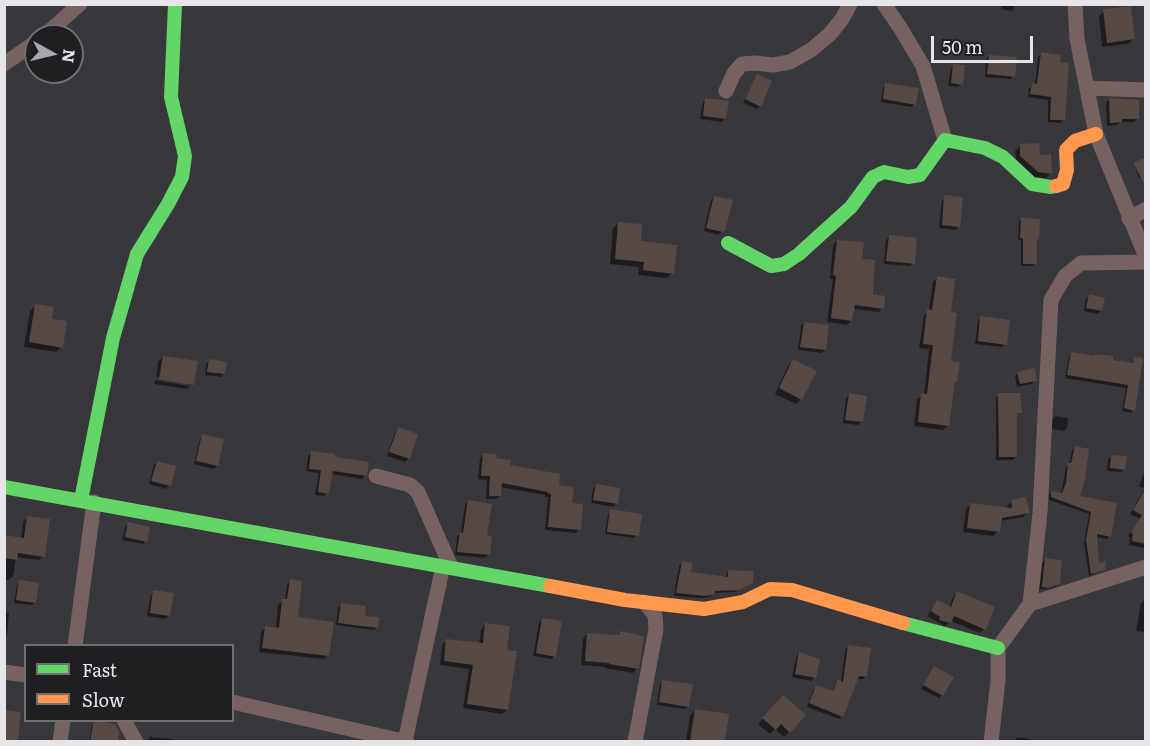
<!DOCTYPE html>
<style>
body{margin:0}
#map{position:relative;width:1150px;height:746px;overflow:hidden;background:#38373c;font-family:Literata,serif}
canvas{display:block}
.frame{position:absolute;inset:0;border:6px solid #e6e5ea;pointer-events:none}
.legend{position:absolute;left:24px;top:644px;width:210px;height:78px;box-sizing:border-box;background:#1f1e21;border:2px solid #6f6e71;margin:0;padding:8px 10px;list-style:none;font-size:18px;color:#e6e5ea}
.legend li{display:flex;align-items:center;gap:12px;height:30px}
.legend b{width:30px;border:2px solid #6f6e71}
.north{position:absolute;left:24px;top:24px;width:60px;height:60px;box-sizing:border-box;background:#1f1e21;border:2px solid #6f6e71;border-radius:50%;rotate:98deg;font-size:16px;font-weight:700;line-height:24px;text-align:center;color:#e6e5ea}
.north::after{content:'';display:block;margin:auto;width:21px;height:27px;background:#a9a8ad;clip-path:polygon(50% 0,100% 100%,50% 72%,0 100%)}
.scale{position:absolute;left:931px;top:36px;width:102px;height:27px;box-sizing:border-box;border:3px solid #e6e5ea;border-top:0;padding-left:8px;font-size:18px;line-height:21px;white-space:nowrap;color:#e6e5ea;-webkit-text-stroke:4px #1f1e21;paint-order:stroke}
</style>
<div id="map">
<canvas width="1150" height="746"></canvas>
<div class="frame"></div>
<ul class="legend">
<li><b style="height:8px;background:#63d668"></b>Fast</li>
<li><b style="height:8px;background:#ff974d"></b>Slow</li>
</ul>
<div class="north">N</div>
<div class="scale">50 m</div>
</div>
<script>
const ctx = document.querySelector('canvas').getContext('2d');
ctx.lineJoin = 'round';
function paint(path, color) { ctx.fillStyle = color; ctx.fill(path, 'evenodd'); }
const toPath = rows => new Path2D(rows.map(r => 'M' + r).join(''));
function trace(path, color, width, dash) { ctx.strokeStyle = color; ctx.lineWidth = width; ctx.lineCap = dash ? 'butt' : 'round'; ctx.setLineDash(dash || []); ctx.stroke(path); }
const shadow = toPath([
 [1002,4,1016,4,1012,11,1001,9],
 [1104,11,1133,39,1128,44,1102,47,1099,16],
 [1041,54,1063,120,1060,123,1048,122,1048,100,1028,97,1029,88,1035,85,1038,57],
 [989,56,1014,76,1010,79,985,77,986,60],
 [954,65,961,84,958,87,948,86,951,68],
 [757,75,760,106,757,109,743,103],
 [886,85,915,104,912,107,881,102,883,88],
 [706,99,725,118,722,122,700,119,703,102],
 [1109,100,1138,118,1134,122,1120,122,1117,125,1107,126,1106,103],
 [1020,146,1039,156,1051,173,1046,178,1032,177,1016,161,1015,151],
 [1134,164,1146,174,1139,178],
 [714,197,724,230,718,235,704,231,711,200],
 [945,197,959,226,956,230,939,228,942,200],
 [1022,219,1035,240,1035,263,1033,266,1021,266,1021,240,1018,240,1019,222],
 [619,223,672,273,667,278,638,275,639,267,610,264,613,228],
 [890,236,913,263,910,266,884,264,886,240],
 [837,241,860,261,872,296,882,308,879,312,853,309,851,321,847,325,827,322,833,279,830,279,833,245],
 [937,278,949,313,949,362,956,381,953,384,948,426,943,430,914,426,917,399,924,395,929,349,919,348,924,315,929,311,933,282],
 [1089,296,1101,311,1097,314,1084,311,1086,299],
 [36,305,50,320,61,347,56,352,24,347,30,311],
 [981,318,1005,344,1002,347,975,344,978,321],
 [804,323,825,350,821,353,798,350,801,326],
 [1072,353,1131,364,1134,358,1134,410,1131,413,1122,411,1126,388,1065,378,1069,356],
 [163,357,192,384,187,389,154,384,155,380,190,386,190,383,156,377,158,362],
 [210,361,224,374,221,377,205,375,206,364],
 [793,361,801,399,796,404,775,394,788,366],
 [1018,373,1035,380,1032,384,1017,387,1015,376],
 [849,395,861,422,858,425,843,423,846,398],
 [999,395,1020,412,1015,415,1016,457,1013,460,996,460,996,398],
 [1055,416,1068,418,1067,428,1064,431,1052,429,1052,419],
 [398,429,409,458,405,462,387,456,395,432],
 [203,436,217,466,214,469,194,464,200,439],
 [1075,448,1078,497,1115,504,1109,536,1107,539,1096,537,1098,565,1103,569,1089,576,1084,543,1089,514,1049,500,1049,495,1051,492,1061,494,1066,467,1069,465,1072,450],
 [312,453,333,458,365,475,362,479,331,474,328,493,324,496,315,495,319,473,306,471,308,456],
 [483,455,557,487,571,504,579,529,576,533,545,530,548,497,545,497,545,495,500,487,500,496,496,499,486,499,487,480,478,479,480,458],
 [1112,456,1124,469,1121,472,1107,471,1108,459],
 [157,462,169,485,166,489,149,484,154,465],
 [1146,466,1146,548,1129,545,1130,538,1128,536,1140,519,1130,514,1145,488,1139,487],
 [597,486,616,503,613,507,591,503,593,489],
 [1012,501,1028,513,1023,517,1000,521,998,531,993,536,963,532,966,509,971,504,1007,509,1007,506],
 [468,502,485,537,488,555,485,558,455,555,457,537,461,533,465,505],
 [611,511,637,535,634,538,605,534,608,514],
 [27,518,43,556,39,560,16,557,13,576,9,580,4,580,4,537,21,539,23,522],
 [128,524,146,541,143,544,122,540,125,527],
 [1045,559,1059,583,1055,587,1039,590,1042,563],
 [682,563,690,573,725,578,728,571,752,582,735,592,713,593,710,597,702,598,674,596,679,566],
 [290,581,296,618,328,655,324,659,259,652,261,632,265,628,276,629,278,604,285,601,287,585],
 [20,582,35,602,32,605,14,603,17,585],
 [154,592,169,616,165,619,147,616,151,595],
 [957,593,984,629,980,633,951,621,945,626,927,616,938,601,949,608,953,597],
 [1144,600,1146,600,1146,632,1136,631,1141,603],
 [341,605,363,617,377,627,374,630,336,625,338,608],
 [4,612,9,613,7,635,4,637],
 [543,619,555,656,552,659,533,656,539,623],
 [485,625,506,651,507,710,502,714,463,708,469,669,440,665,442,645,447,640,479,644,481,630],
 [620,633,637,668,633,673,605,668,605,667,581,665,583,639,587,634,616,636],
 [848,646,866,676,863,679,856,679,842,716,839,719,807,707,813,690,816,687,832,693,835,684,838,681,841,682,845,650],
 [799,653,815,677,811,681,792,677,796,657],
 [934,668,942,695,939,698,921,689],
 [663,681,688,706,685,709,657,705,660,685],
 [778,702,789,732,784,737,775,729,770,734,758,724],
 [695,710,727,715,723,742,686,742,690,715],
 [95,722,118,732,117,742,89,742,92,725],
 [150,737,173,739,173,742,147,742],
 [1017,737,1030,739,1030,742,1014,742]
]);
const building = toPath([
 [1131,6,1135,39,1107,43,1103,9],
 [1041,52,1061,55,1060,62,1069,63,1065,120,1050,120,1051,97,1030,94,1032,83,1037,84],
 [989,55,1017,57,1015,77,987,74],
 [953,64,965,65,963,85,951,83],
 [757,74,772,81,761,107,745,99],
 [885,83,919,88,916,105,883,99],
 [705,98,729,101,726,119,703,116],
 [1109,98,1139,100,1139,119,1122,119,1122,122,1110,123],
 [1039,143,1040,155,1051,154,1052,174,1038,172,1020,156,1020,144],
 [1146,157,1146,187,1133,163],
 [944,195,963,197,960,227,942,225],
 [714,196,733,200,725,231,722,232,706,228],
 [1021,217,1040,219,1039,239,1037,239,1037,264,1023,264,1023,238,1020,238],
 [618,222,642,224,641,241,677,245,674,274,643,270,644,262,615,259],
 [889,235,917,238,915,264,886,261],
 [837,240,864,242,862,259,875,260,873,294,885,296,884,309,855,305,852,321,831,318,836,276,833,275],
 [937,276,955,279,951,312,957,313,951,361,960,362,957,382,955,382,949,426,918,422,921,393,927,394,933,345,923,344,927,309,932,310],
 [1089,294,1105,298,1102,311,1086,308],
 [35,304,54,307,52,319,67,321,63,348,29,342],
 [980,316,1010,320,1007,345,978,341],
 [804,322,829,325,826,350,800,347],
 [1071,352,1095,356,1095,354,1113,356,1113,360,1133,363,1134,357,1143,358,1135,411,1124,408,1128,385,1067,375],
 [163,356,198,361,194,385,159,379],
 [209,359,227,362,225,374,207,372],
 [793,359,817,371,802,400,779,388],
 [1035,368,1037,381,1020,384,1017,372],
 [849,393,867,396,863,422,845,420],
 [998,393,1020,393,1022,413,1017,413,1017,457,999,457],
 [398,427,418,434,410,459,389,452],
 [202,434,224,439,218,466,196,461],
 [1075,446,1089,449,1085,480,1080,496,1117,503,1111,537,1097,534,1099,563,1106,561,1105,570,1091,574,1086,540,1091,512,1051,497,1051,491,1062,493,1066,483,1068,463,1071,463],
 [311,451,335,454,335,457,369,462,367,476,333,471,329,494,318,492,321,470,309,469],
 [483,453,497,454,496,458,511,460,510,465,560,474,559,485,574,487,572,503,583,504,581,530,548,527,551,494,547,493,548,492,502,483,501,496,489,496,490,476,481,476],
 [1111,455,1127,456,1125,470,1110,468],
 [157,461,176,466,171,486,151,481],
 [596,484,620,488,618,504,593,500],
 [1146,488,1146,544,1132,541,1133,534,1131,532,1142,515,1133,510],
 [1026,497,1030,513,1002,518,1000,532,967,528,970,503,1012,508,1011,500],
 [468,500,492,504,487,535,492,536,490,555,457,552,460,532,463,533],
 [610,509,642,514,639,536,607,532],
 [27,516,50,519,45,557,18,553,17,560,4,558,4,535,24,538],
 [128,522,150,527,147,542,125,537],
 [1045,558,1062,560,1060,584,1048,588,1042,587],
 [682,561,693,563,691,572,728,577,728,570,754,571,753,583,739,590,715,591,715,594,706,596,676,593],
 [290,579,302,581,298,617,334,622,329,656,262,648,265,626,279,628,282,599,287,599],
 [19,580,39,583,36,603,16,600],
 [153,590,174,593,170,616,150,613],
 [957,591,995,607,986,630,954,616,951,623,939,620,940,617,931,611,937,600,951,607],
 [341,603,366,606,365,616,379,617,378,628,338,623],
 [542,618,562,621,556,657,536,653],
 [485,623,510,626,507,650,517,651,508,710,467,704,473,665,444,661,446,639,483,643],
 [620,631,644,636,639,669,609,664,609,663,585,661,587,633,619,635],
 [848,645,871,648,867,677,859,676,843,717,809,703,816,685,833,691,838,679,843,682],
 [799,652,820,659,816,678,795,674],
 [934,666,954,677,943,696,923,685],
 [662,680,693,684,689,707,659,702],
 [783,695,806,715,790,733,781,724,776,730,762,718],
 [695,709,729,714,725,741,690,741],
 [4,710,21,712,18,741,4,741],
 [94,720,115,724,119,732,118,741,90,741]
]);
const street = toPath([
 [884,4,901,29,923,66,945,140],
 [1075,4,1077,39,1096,134,1146,257],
 [44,36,80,4],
 [4,64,36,42],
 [1087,88,1146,90],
 [726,91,734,73,742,64,755,63,773,65,790,62,811,50,830,34,842,19,850,4],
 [1129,219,1146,209],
 [376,476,410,485,418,492,451,567],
 [1030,604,1040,513,1051,300,1065,276,1081,263,1146,262],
 [75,646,94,502],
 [4,672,26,675],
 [232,702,407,742],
 [124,720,136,742],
 [405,741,443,566],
 [60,742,63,720],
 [635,742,656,629,655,615,644,602],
 [991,742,998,681,998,648,1030,604,1146,567]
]);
const fast = toPath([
 [728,243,771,266,784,264,799,254,851,207,873,177,884,172,908,177,920,175,945,140,985,148,1003,157,1032,184,1051,187,1056,186],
 [4,487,550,586],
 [81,500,113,338,137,254,168,204,182,177,185,156,171,97,175,4],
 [903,623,998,648]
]);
const slow = toPath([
 [1056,186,1063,184,1067,170,1066,150,1075,141,1096,134],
 [550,586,625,600,704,609,743,602,770,589,792,590,903,623]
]);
paint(shadow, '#0007');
paint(building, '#564943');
trace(street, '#766361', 15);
trace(fast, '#63d668', 14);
trace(slow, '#ff974d', 14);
</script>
